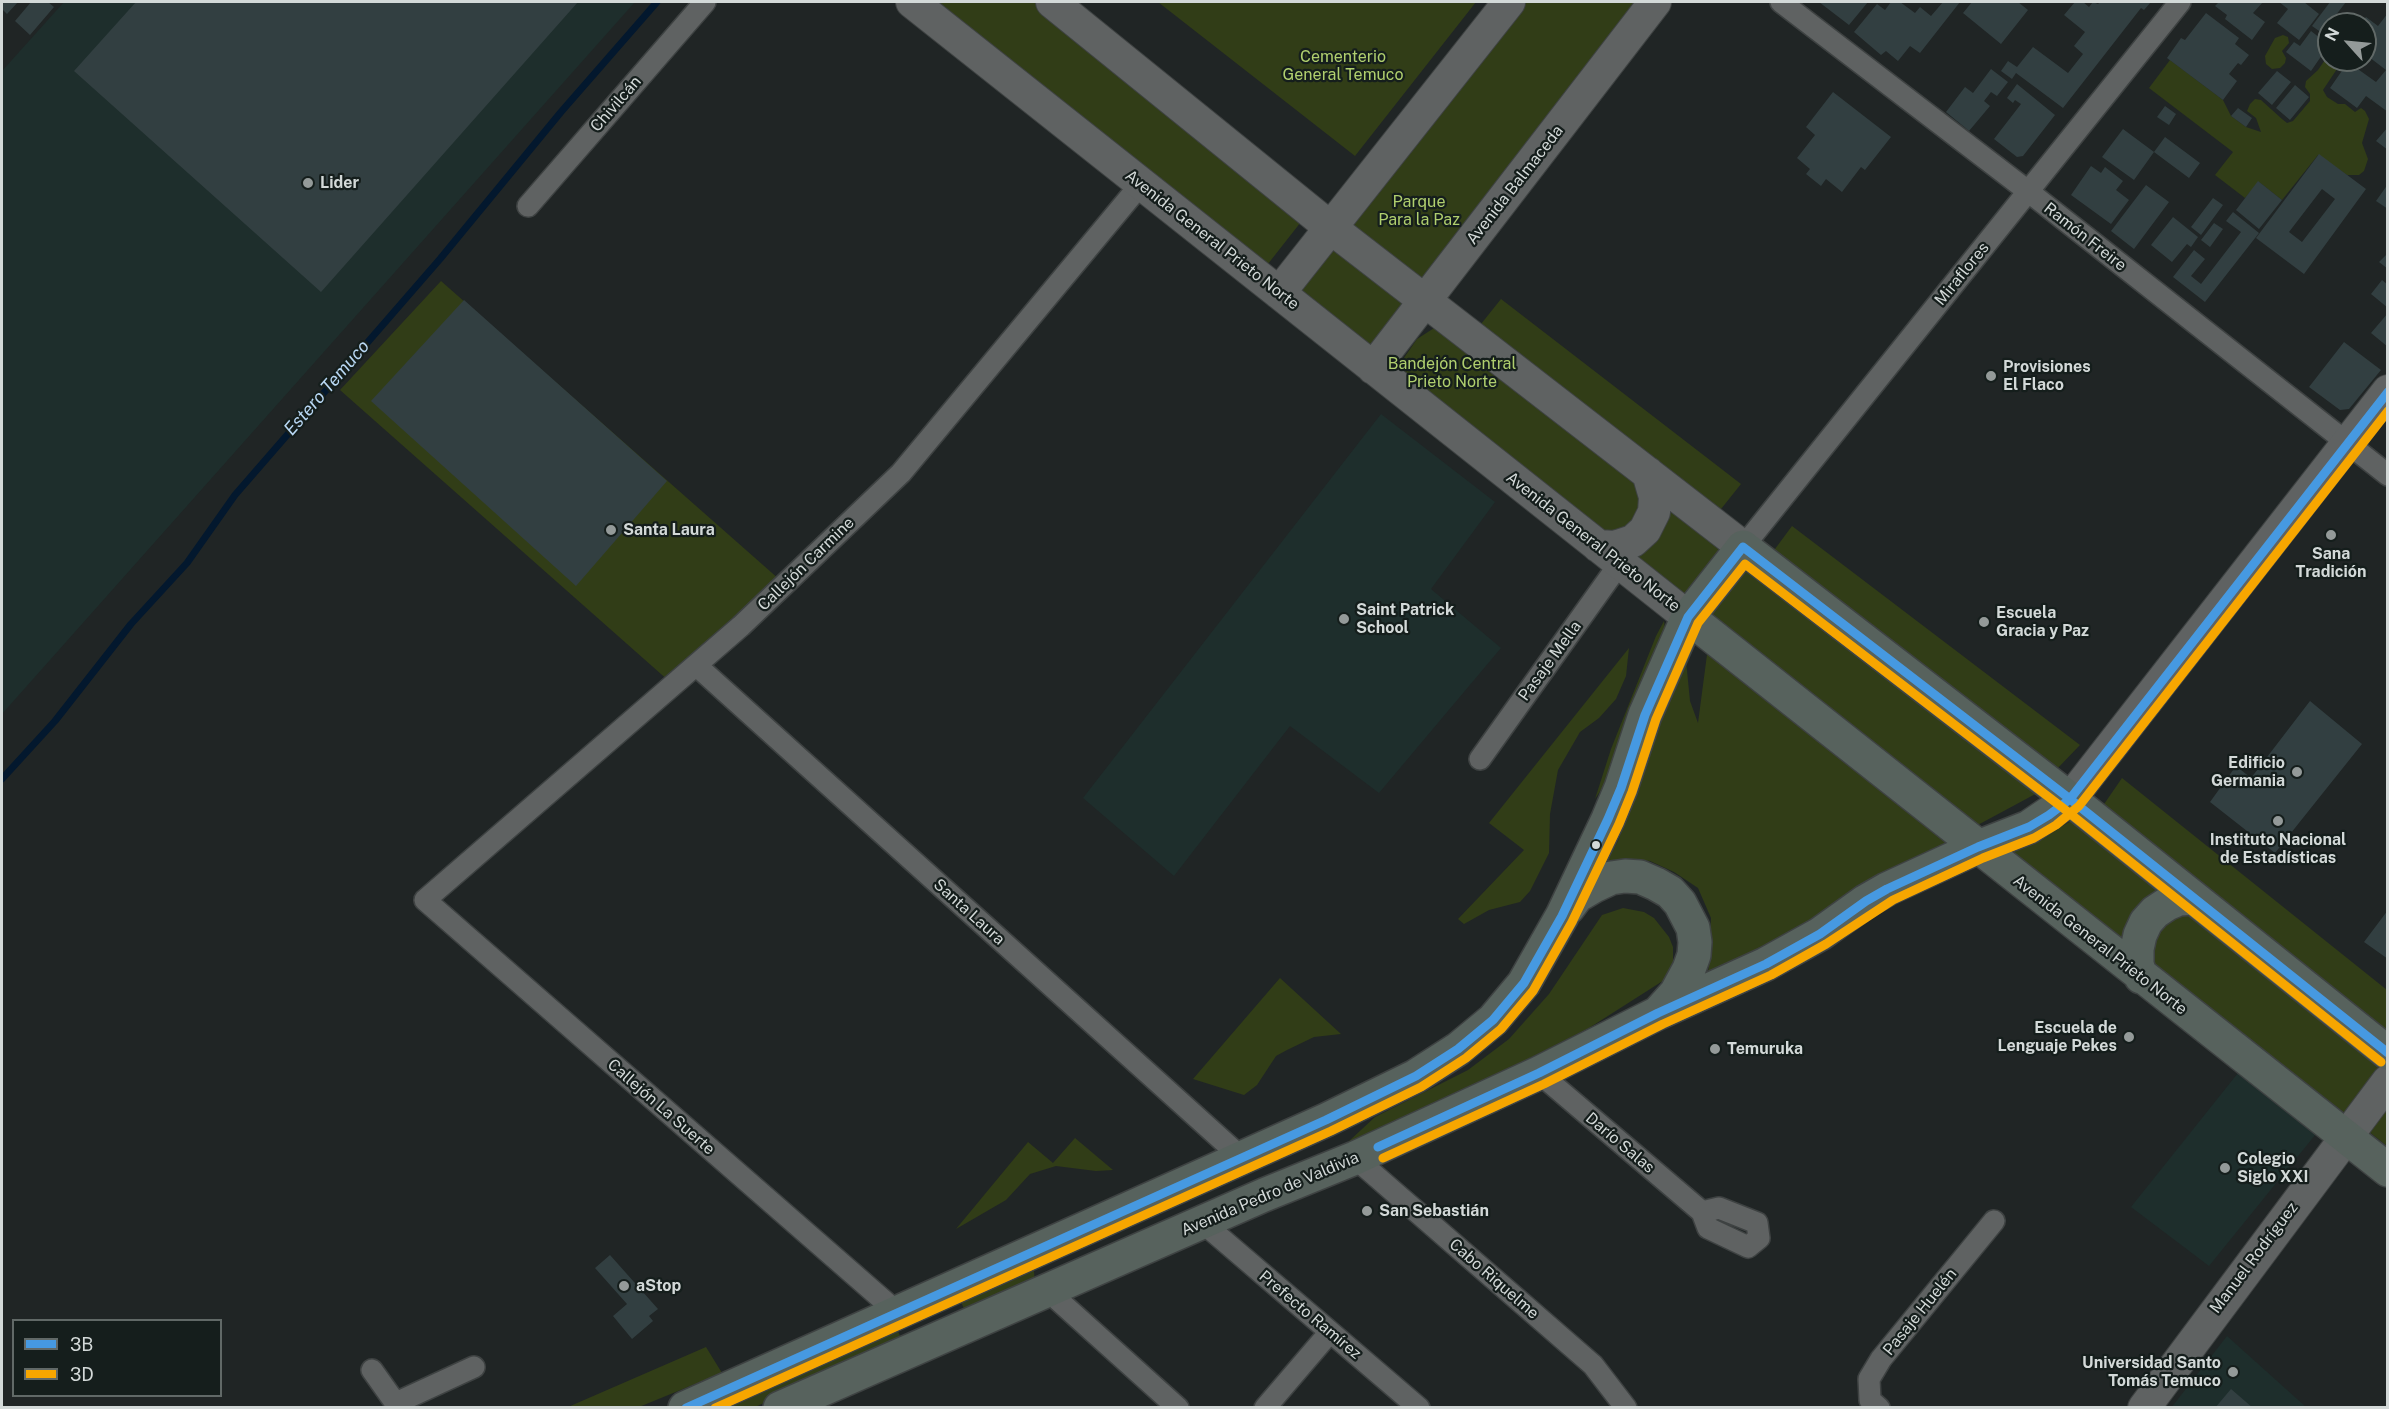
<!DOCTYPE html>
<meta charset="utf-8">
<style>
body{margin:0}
#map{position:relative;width:2389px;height:1409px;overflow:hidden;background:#202525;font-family:"Public Sans",sans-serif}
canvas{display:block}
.frame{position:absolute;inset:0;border:3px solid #d3d9d8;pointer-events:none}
.legend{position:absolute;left:12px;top:1319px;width:210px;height:78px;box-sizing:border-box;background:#151e1c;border:2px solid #616967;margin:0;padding:8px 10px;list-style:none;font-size:18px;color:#d3d9d8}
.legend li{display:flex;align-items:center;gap:12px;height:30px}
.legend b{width:30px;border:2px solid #616967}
.north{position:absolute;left:2317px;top:12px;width:60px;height:60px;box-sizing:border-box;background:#151e1c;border:2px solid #616967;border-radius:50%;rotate:297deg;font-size:16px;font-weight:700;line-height:24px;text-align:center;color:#d3d9d8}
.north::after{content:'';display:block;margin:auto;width:21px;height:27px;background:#949a99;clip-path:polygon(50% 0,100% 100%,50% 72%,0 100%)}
</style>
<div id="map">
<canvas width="2389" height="1409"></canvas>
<div class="frame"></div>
<ul class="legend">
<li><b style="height:8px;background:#4699e1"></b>3B</li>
<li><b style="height:8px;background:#f7a600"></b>3D</li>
</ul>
<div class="north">N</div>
</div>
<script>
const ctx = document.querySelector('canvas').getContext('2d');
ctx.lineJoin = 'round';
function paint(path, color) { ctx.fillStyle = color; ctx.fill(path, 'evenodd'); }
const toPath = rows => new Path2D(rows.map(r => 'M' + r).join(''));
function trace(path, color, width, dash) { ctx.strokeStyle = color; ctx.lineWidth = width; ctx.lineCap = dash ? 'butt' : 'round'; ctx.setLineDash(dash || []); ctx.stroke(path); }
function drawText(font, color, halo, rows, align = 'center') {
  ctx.font = font + ' "Public Sans",sans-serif'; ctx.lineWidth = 4.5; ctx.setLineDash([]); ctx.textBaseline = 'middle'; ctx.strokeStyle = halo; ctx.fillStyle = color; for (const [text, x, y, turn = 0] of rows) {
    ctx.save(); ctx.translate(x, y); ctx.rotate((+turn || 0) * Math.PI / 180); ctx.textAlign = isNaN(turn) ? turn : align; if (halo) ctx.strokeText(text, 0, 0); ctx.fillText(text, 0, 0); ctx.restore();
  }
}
const built = toPath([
 [64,2,635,2,2,714,2,71],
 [1381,414,1495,502,1431,589,1501,648,1379,793,1290,726,1174,876,1083,798],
 [2242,1068,2320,1129,2209,1266,2131,1207],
 [2227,1336,2306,1407,2171,1408]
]);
const green = toPath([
 [934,2,1040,2,1308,213,1264,269],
 [1158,2,1476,2,1355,156],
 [1524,2,1639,2,1425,286,1344,226],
 [2283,35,2288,37,2289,43,2282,51,2286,58,2285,63,2280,68,2272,69,2266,64,2265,56,2275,38],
 [2329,54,2329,60,2343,60,2323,90,2327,97,2338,104,2345,104,2355,112,2361,108,2365,111,2369,119,2362,143,2368,159,2364,171,2359,175,2347,175,2318,155,2282,200,2259,182,2245,198,2215,175,2233,152,2149,88,2170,60,2223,100,2231,116,2246,127,2261,132,2256,118,2247,111,2250,104,2255,99,2261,100,2282,119,2287,123,2293,121,2310,101,2310,94,2305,87,2306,81,2318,70],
 [1340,239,1412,295,1368,353,1296,293],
 [441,281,780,580,670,682,340,390],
 [1501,299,1741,484,1717,514,1477,329],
 [1445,321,1728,545,1684,600,1397,368,1417,339],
 [1792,526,2080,745,2056,770,1772,553],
 [1752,563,2041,791,1974,827,1708,618],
 [1664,621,1665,629,1629,714,1614,770,1595,799,1611,749,1656,636],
 [1708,647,1960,847,1705,986,1709,966,1711,918,1698,888,1674,872,1650,861,1631,859,1604,865,1618,841,1685,650,1690,701,1698,723],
 [1629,648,1626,676,1616,699,1599,718,1580,732,1558,770,1550,814,1549,853,1530,891,1520,902,1489,910,1464,924,1458,919,1524,850,1489,823],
 [2122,778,2387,990,2387,1037,2100,810],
 [2075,819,2383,1062,2347,1115,2012,853],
 [1623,908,1644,912,1654,918,1669,937,1673,947,1673,962,1669,977,1589,1028,1390,1129,1334,1155,1375,1117,1468,1070,1509,1039,1549,994,1602,915],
 [1280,978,1341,1034,1314,1037,1287,1050,1276,1056,1257,1085,1244,1095,1193,1079],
 [2387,1104,2387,1146,2368,1131],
 [1075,1138,1113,1170,1096,1171,1056,1166,1030,1174,1006,1200,956,1229,1028,1142,1053,1163],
 [1041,1259,1034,1271,1035,1288,967,1316,959,1297],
 [896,1326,902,1341,755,1407,713,1408],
 [706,1347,722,1373,639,1407,568,1407]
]);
const stream = toPath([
 [2,779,55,721,131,624,187,563,235,495,440,259,561,112,657,2]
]);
const building = toPath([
 [2,2,18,2,7,14,2,9],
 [31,2,48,2,54,7,30,35,15,21],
 [136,2,578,2,321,292,74,71],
 [1819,2,1868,2,1849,25],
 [1891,2,1900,2,1915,13,1920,7,1931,16,1943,2,1960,2,1920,53,1910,46,1898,61,1886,51,1881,55,1854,32,1877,4,1885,10],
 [1972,2,2018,2,2028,10,2001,44,1963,13],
 [2075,2,2083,2,2089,7,2093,2,2098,4,2100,2,2151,2,2144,10,2141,8,2063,108,2016,73,2012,79,2001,71,2008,61,2017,67,2033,47,2068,73,2083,54,2074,46,2085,32,2064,15],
 [2219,2,2263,2,2253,13,2265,22,2252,40,2225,19,2227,15,2215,6],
 [2279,2,2304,2,2319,14,2299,40,2277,23,2288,9],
 [2330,2,2346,2,2322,33,2312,26],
 [2206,13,2239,38,2235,44,2249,55,2241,65,2238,63,2229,74,2237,81,2223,100,2167,58,2181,38,2185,40],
 [2388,13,2388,112,2366,96,2357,108,2330,88,2348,62,2376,82,2386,70,2365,54,2365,24,2360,24,2366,17,2378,26],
 [2311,31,2329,45,2311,71,2286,52,2294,42,2300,46],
 [1991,69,2008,82,1997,96,1991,92,1984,101,1990,106,1969,131,1946,112,1965,87,1973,93],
 [2277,71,2291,82,2272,105,2258,93],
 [2017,84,2055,115,2023,156,2017,157,1994,139,2021,104,2015,100,2013,103,2007,98],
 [2295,85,2309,97,2290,120,2276,108],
 [1833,92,1891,137,1865,170,1861,167,1842,192,1826,179,1821,186,1806,174,1810,169,1797,158,1815,135,1806,127],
 [2165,106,2176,114,2169,125,2157,117],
 [2238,108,2252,118,2246,127,2231,116],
 [2388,127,2388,150,2376,141],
 [2123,129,2154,152,2134,180,2102,157],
 [2165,137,2200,163,2189,178,2154,152],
 [2319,154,2366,189,2304,274,2256,238],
 [2322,189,2335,199,2302,242,2289,232],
 [2091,166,2101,173,2105,167,2123,181,2116,190,2129,200,2111,224,2071,195],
 [2258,181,2282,200,2259,229,2236,210],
 [2388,184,2388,209,2376,201],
 [2146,185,2169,202,2134,249,2111,231],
 [2213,198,2223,205,2201,235,2191,227],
 [2233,212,2259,233,2205,302,2173,277,2194,250,2205,259,2191,276,2201,284,2241,232,2226,221],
 [2173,217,2198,237,2191,247,2187,244,2172,262,2151,245],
 [2214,223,2223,229,2210,247,2201,240],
 [2388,253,2388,269,2379,262],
 [2382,280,2388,285,2388,308,2371,294],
 [464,300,667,481,576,586,371,401],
 [2388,313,2388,347,2371,333],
 [2344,342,2381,370,2349,409,2340,410,2309,387],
 [2310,701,2362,744,2275,853,2210,802,2236,766,2251,778],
 [2388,910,2388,959,2364,942],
 [610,1255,658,1309,649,1316,653,1321,632,1339,613,1316,627,1304,595,1268],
 [2231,1389,2253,1408,2215,1408]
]);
const street = toPath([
 [1781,2,2029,192,2388,475],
 [528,206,705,2],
 [1743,547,2180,2],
 [697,666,1242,1158],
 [1480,759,1620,563],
 [1539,1073,1702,1212,1708,1228,1748,1247,1759,1238,1757,1223,1719,1208,1702,1212],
 [1355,1158,1593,1365,1626,1408],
 [1202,1222,1419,1408],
 [1048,1291,1178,1408],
 [898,1313,425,900,741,626,901,473,1141,184],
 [372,1370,399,1408],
 [396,1403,474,1367],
 [1265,1408,1330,1332],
 [1879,1408,1870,1400,1869,1379,1881,1359,1994,1221]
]);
const secondary = toPath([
 [912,2,1688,617],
 [1052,2,1331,228,1743,547],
 [1279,293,1509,2],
 [1373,368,1655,2],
 [1598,546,1615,547,1633,541,1645,530,1654,512,1655,497,1648,473],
 [2070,799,2388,391],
 [2144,1408,2388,1081]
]);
const primary = toPath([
 [1688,617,2388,1170],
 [1568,908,1577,896,1594,886,1611,878,1625,876,1640,877,1656,884,1670,892,1680,903,1693,928,1695,942,1694,955,1689,969,1676,993,1659,1012],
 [2141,977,2137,964,2137,949,2140,935,2146,922,2155,912,2167,904,2179,899,2193,898],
 [685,1408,1326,1120,1416,1076,1458,1049,1493,1020,1524,983,1562,916,1608,819,1621,788,1645,715,1688,617,1743,547,2070,799,2388,1053],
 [780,1408,1264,1195,1355,1158,1539,1073,1658,1013,1766,964,1820,934,1866,901,1887,889,1978,847,2029,827,2070,799]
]);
const bus1 = toPath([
 [1378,1147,1539,1073,1658,1013,1766,964,1820,934,1866,901,1887,889,1978,847,2029,827,2049,815,2070,799,2388,392],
 [686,1408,1326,1120,1416,1076,1458,1049,1493,1020,1524,983,1562,916,1608,819,1621,788,1645,715,1688,617,1743,547,2070,799,2388,1053]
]);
const bus2 = toPath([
 [1383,1158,1544,1084,1663,1024,1771,975,1826,944,1893,900,1983,858,2034,838,2056,825,2079,806,2388,411],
 [715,1408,1331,1131,1421,1087,1466,1058,1501,1029,1533,991,1572,922,1619,824,1632,792,1656,719,1698,623,1745,564,2063,808,2381,1062]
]);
const markers = [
 [308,183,6,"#949a99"],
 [1991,376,6,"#949a99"],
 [611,530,6,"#949a99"],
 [2331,535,6,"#949a99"],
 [1344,619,6,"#949a99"],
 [1984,622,6,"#949a99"],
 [2297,772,6,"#949a99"],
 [2278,821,6,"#949a99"],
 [1596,845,5,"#d3d9d8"],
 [2129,1037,6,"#949a99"],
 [1715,1049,6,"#949a99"],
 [2225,1168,6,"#949a99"],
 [1367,1211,6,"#949a99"],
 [624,1286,6,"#949a99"],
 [2233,1372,6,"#949a99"]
];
const parkNames = [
 ["Cementerio",1343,57],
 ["General Temuco",1343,75],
 ["Parque",1419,202],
 ["Para la Paz",1419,220],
 ["Bandejón Central",1452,364],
 ["Prieto Norte",1452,382]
];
const streetNames = [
 ["Chivilcán",616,104,-49],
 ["Avenida Balmaceda",1515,185,-52],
 ["Ramón Freire",2085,237,38],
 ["Avenida General Prieto Norte",1212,240,38],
 ["Miraflores",1962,274,-51],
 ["Avenida General Prieto Norte",1593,542,38],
 ["Callejón Carmine",806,564,-44],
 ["Pasaje Mella",1550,661,-54],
 ["Santa Laura",969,912,42],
 ["Avenida General Prieto Norte",2100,945,38],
 ["Callejón La Suerte",661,1107,41],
 ["Darío Salas",1620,1143,40],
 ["Avenida Pedro de Valdivia",1270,1194,-23],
 ["Manuel Rodríguez",2254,1258,-53],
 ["Cabo Riquelme",1494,1279,41],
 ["Pasaje Huelén",1920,1312,-51],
 ["Prefecto Ramírez",1310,1315,40]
];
const poiNames = [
 ["Lider",320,183],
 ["Provisiones",2003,367],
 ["El Flaco",2003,385],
 ["Santa Laura",623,530],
 ["Sana",2331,554,"center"],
 ["Tradición",2331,572,"center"],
 ["Saint Patrick",1356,610],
 ["School",1356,628],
 ["Escuela",1996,613],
 ["Gracia y Paz",1996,631],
 ["Edificio",2285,763,"right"],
 ["Germania",2285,781,"right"],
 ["Instituto Nacional",2278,840,"center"],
 ["de Estadísticas",2278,858,"center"],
 ["Escuela de",2117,1028,"right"],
 ["Lenguaje Pekes",2117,1046,"right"],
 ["Temuruka",1727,1049],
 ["Colegio",2237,1159],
 ["Siglo XXI",2237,1177],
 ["San Sebastián",1379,1211],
 ["aStop",636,1286],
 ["Universidad Santo",2221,1363,"right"],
 ["Tomás Temuco",2221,1381,"right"]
];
const waterNames = [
 ["Estero Temuco",327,388,-49]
];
paint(built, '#1e2e2c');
paint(green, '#313d17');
trace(stream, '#03182e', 7);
paint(building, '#323f41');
trace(street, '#3e4242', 24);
trace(secondary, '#3e4242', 34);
trace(primary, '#3e4242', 36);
trace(street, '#5f6262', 21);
trace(secondary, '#5f6262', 32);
trace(primary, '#57625d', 33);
trace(bus1, '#4699e1', 9);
trace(bus2, '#f7a600', 9);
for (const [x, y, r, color] of markers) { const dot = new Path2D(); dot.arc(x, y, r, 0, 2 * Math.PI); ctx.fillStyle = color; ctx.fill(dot); trace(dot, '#151e1c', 2); }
drawText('16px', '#b0cf6e', '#151e1c', parkNames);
drawText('16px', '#d3d9d8', '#151e1c', streetNames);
drawText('bold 16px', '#d3d9d8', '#151e1c', poiNames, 'left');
drawText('italic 18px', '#b8d7f3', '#151e1c', waterNames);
</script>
